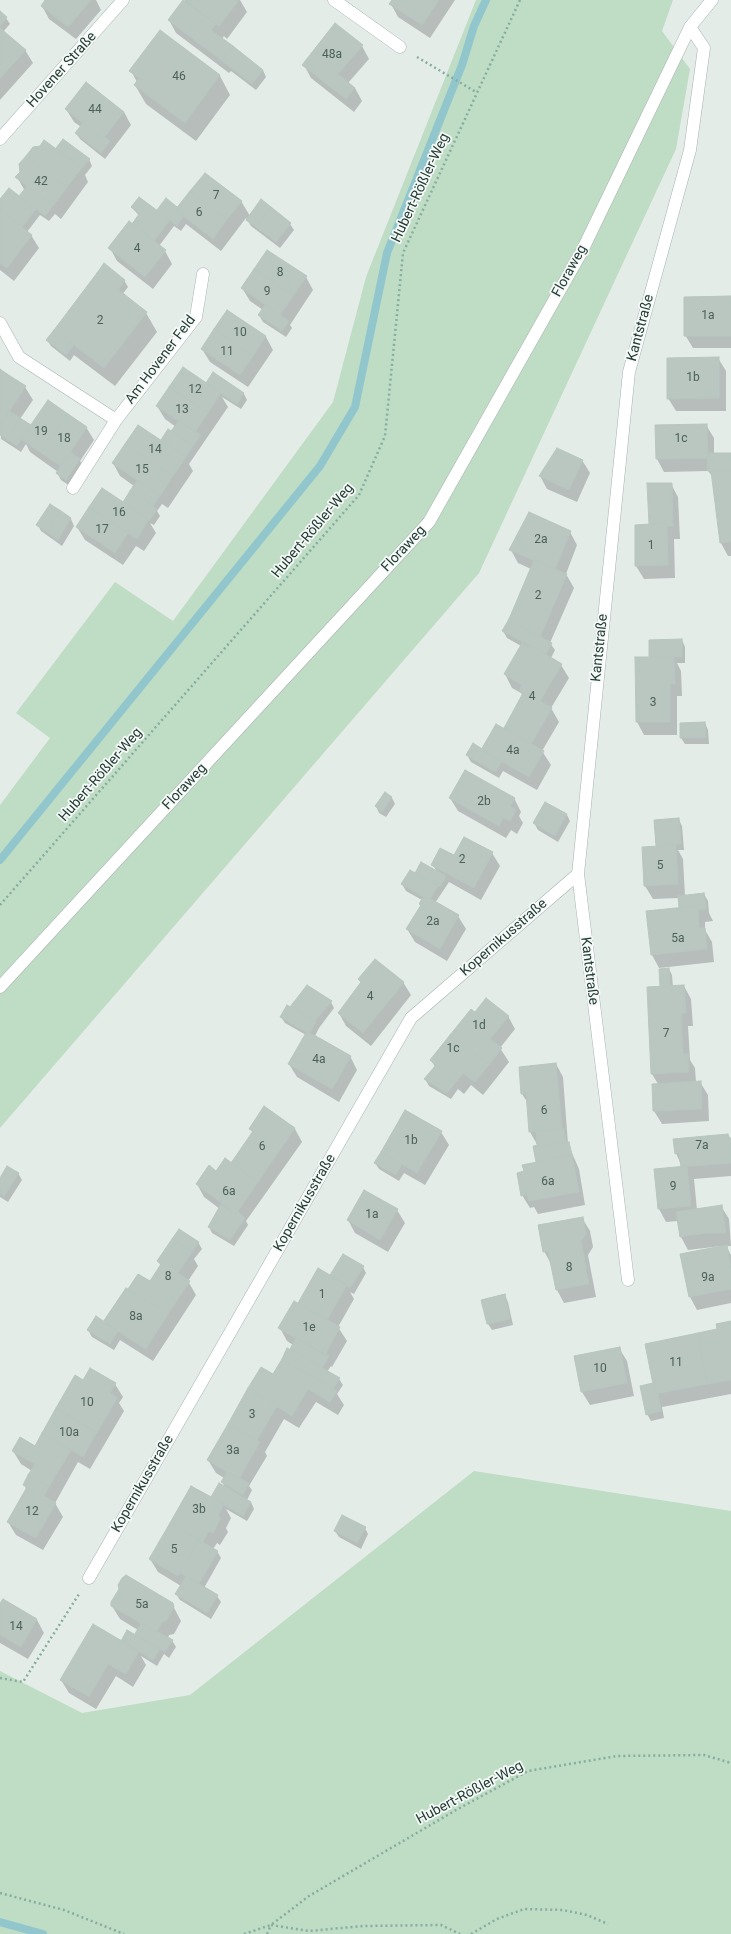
<!DOCTYPE html>
<meta charset="utf-8">
<style>
body{margin:0}
canvas{display:block;background:#e4ece8}
</style>
<canvas width="731" height="1934"></canvas>
<script>
const ctx = document.querySelector('canvas').getContext('2d');
ctx.lineJoin = 'round';
function paint(path, color) { ctx.fillStyle = color; ctx.fill(path, 'evenodd'); }
const toPath = rows => new Path2D(rows.map(r => 'M' + r).join(''));
function trace(path, color, width, dash) { ctx.strokeStyle = color; ctx.lineWidth = width; ctx.lineCap = dash ? 'butt' : 'round'; ctx.setLineDash(dash || []); ctx.stroke(path); }
function drawText(font, color, halo, rows, align = 'center') {
  ctx.font = font + ' Roboto,sans-serif'; ctx.lineWidth = 3.5; ctx.setLineDash([]); ctx.textBaseline = 'middle'; ctx.strokeStyle = halo; ctx.fillStyle = color; for (const [text, x, y, turn = 0] of rows) {
    ctx.save(); ctx.translate(x, y); ctx.rotate((+turn || 0) * Math.PI / 180); ctx.textAlign = isNaN(turn) ? turn : align; if (halo) ctx.strokeText(text, 0, 0); ctx.fillText(text, 0, 0); ctx.restore();
  }
}
const green = toPath([
 [476,0,673,0,662,31,690,69,676,149,479,573,0,1128,0,805,50,738,16,713,115,582,173,621,333,402,366,277],
 [474,1471,731,1511,731,1934,0,1934,0,1671,82,1713,190,1695]
]);
const shadow = toPath([
 [47,0,96,0,101,10,76,39,49,19,42,6],
 [185,0,240,0,247,12,227,39,224,36,222,39,263,70,266,77,256,90,231,71,229,73,176,33,169,20],
 [393,0,455,0,430,38,398,17,391,4],
 [0,12,6,18,10,24,3,32,25,50,33,63,0,100],
 [160,32,220,76,230,95,196,141,146,104,135,85,137,82,131,71],
 [362,46,369,59,348,83,355,88,362,101,354,112,311,78,304,65],
 [66,109,124,112,131,125,105,159,80,139,76,133,81,127,74,122],
 [57,149,89,159,92,166,85,175,88,182,61,219,55,214,49,221,40,215,27,232,31,235,39,248,14,281,0,270,0,201,19,198,25,191,17,177,59,153],
 [166,199,177,209,241,201,250,216,290,224,294,230,280,248,251,226,246,218,221,251,186,224,181,231,174,226,159,246,165,251,172,264,153,289,117,261,110,248,139,216,132,207,157,212],
 [306,277,313,290,290,325,292,328,286,337,263,322,259,315,263,310,250,301,242,288],
 [124,280,128,287,122,295,146,313,157,332,115,386,74,355,70,361,51,346,47,340],
 [731,297,731,348,693,348,685,335],
 [227,312,266,337,273,350,248,387,210,362,202,349],
 [718,358,726,371,726,411,676,411,668,398],
 [0,370,25,387,33,400,20,419,31,426,86,427,94,440,80,461,83,466,70,486,61,480,57,473,58,472,30,452,26,444,21,452,1,439],
 [213,374,244,394,247,400,241,409,222,397,228,407,189,464,193,471,168,508,162,504,157,511,160,516,154,525,150,523,156,533,144,551,136,546,123,565,85,540,77,527,126,505,124,502,134,486,120,476,113,463,164,443,162,440,172,433,176,427,165,419,157,406,206,384],
 [706,425,714,438,714,454,731,454,731,556,728,556,721,543,713,477,708,471,664,472,657,459],
 [582,460,590,473,577,502,547,489,540,476],
 [648,484,671,484,678,497,680,539,674,539,675,578,644,579,636,566,650,525],
 [51,505,71,519,74,526,62,546,41,531,38,525],
 [570,532,577,545,566,574,574,588,550,643,555,650,551,658,561,665,569,678,551,708,559,722,542,751,551,765,537,790,503,771,499,778,471,762,467,755,482,750,504,729,523,696,521,693,512,688,505,674,521,646,507,638,503,631,510,619,531,569,518,563,511,550],
 [682,640,685,647,685,663,677,663,681,671,682,696,677,696,677,735,644,735,637,722,650,658],
 [705,723,708,730,709,744,685,744,681,738],
 [385,793,392,798,395,804,386,817,379,813,376,806],
 [450,798,514,798,521,812,519,816,523,823,517,834,511,830,506,838,458,811],
 [546,803,567,815,570,821,558,842,538,830,534,823],
 [679,820,682,826,684,850,678,850,683,859,685,896,704,894,708,901,709,913,713,921,705,922,705,930,712,942,714,962,659,968,652,955,680,909,679,898,653,899,645,886,657,845],
 [464,838,492,853,500,866,481,900,449,882,435,903,458,916,466,929,447,961,415,942,407,929,421,905,420,904,422,900,406,891,402,884,415,874,437,872,433,865,454,856],
 [669,969,672,975,673,987,684,986,691,999,693,1026,688,1026,690,1060,695,1068,696,1082,700,1082,708,1095,709,1121,662,1124,654,1111,653,1084,658,1084,652,1074,648,988,661,987],
 [359,979,403,982,411,995,371,1046,346,1026,339,1013,361,984],
 [331,1002,334,1008,319,1028,315,1036,350,1056,357,1070,339,1102,297,1077,289,1064,306,1035,285,1023,281,1017,290,1008],
 [475,1013,508,1016,515,1029,500,1048,509,1062,483,1095,471,1085,464,1094,458,1089,451,1099,429,1086,425,1079,435,1067,431,1060],
 [556,1064,563,1077,568,1144,579,1169,585,1205,538,1214,534,1207,530,1208,522,1195,525,1172,537,1163,534,1147,538,1146,530,1132,528,1103,522,1094],
 [265,1107,295,1129,302,1142,246,1221,248,1225,234,1246,212,1233,209,1227,220,1209,204,1197,197,1184,231,1164,253,1133,250,1129],
 [441,1132,449,1145,425,1185,404,1173,399,1181,379,1169,375,1163],
 [728,1135,731,1139,731,1176,694,1179,697,1210,721,1206,729,1219,731,1246,726,1246,731,1255,731,1303,697,1310,690,1297,681,1255,722,1246,688,1250,681,1237,678,1221,666,1222,659,1209,682,1167,676,1153],
 [18,1173,22,1180,8,1202,0,1197,0,1179],
 [397,1210,405,1223,388,1252,355,1233,348,1220],
 [582,1218,590,1231,593,1247,588,1255,596,1297,564,1303,557,1290,551,1264,544,1251],
 [198,1242,202,1249,194,1259,198,1266,188,1281,196,1295,153,1361,120,1340,114,1350,92,1337,88,1330,104,1323,139,1275,150,1283,161,1266,158,1261],
 [363,1267,366,1273,354,1294,350,1292,354,1299,338,1327,347,1341,332,1367,331,1366,327,1372,339,1379,343,1385,337,1394,344,1405,338,1415,316,1402,299,1428,284,1419,265,1452,267,1456,249,1486,252,1490,247,1500,251,1502,254,1509,247,1521,226,1509,231,1518,226,1528,228,1532,220,1545,217,1543,213,1549,217,1551,221,1558,204,1588,217,1596,221,1602,211,1619,180,1600,176,1594,181,1586,158,1572,150,1559,192,1487,211,1498,225,1487,222,1482,224,1478,216,1473,208,1460,261,1368,273,1375,293,1345,287,1341,280,1328,299,1305,319,1270,330,1277],
 [505,1296,508,1302,513,1325,492,1330,488,1324],
 [731,1322,731,1394,662,1407,664,1418,651,1421,647,1414,654,1384,718,1330],
 [619,1348,627,1361,634,1396,590,1405,582,1392],
 [75,1376,83,1381,115,1384,123,1397,119,1403,124,1411,90,1469,78,1462,55,1503,63,1517,43,1550,16,1535,8,1522,27,1490,24,1485,32,1471,21,1464,13,1451,35,1447],
 [365,1528,368,1534,361,1549,339,1537,335,1531],
 [172,1604,181,1621,174,1634,169,1635,168,1638,172,1640,176,1647,169,1658,164,1654,157,1666,141,1656,146,1665,133,1687,116,1676,96,1709,69,1693,61,1680,121,1642,135,1635,138,1630,120,1619,112,1606],
 [0,1605,37,1620,44,1633,28,1659,0,1643]
]);
const stream = toPath([
 [0,860,320,466,355,407,387,253,462,65,474,26,486,0],
 [0,1922,43,1934]
]);
const building = toPath([
 [45,0,91,0,68,27,41,6,45,0],
 [183,0,216,24,211,30,233,46,222,61,168,20,183,0],
 [185,0,239,0,219,26,185,0],
 [392,0,439,0,422,25,389,4,392,0],
 [0,11,7,17,0,26,0,11],
 [335,23,363,45,338,74,355,88,346,99,302,65,335,23],
 [0,28,26,50,0,78,0,28],
 [160,30,220,75,185,123,134,85,139,78,129,71,160,30],
 [233,46,263,70,252,84,222,61,233,46],
 [86,82,124,112,103,139,65,109,86,82],
 [83,123,103,139,105,137,110,141,101,153,75,133,83,123],
 [63,139,90,159,82,168,56,148,63,139],
 [44,140,82,168,67,187,26,156,33,147,40,146,44,140],
 [26,156,67,187,53,206,15,177,20,172,19,164,26,156],
 [205,173,242,201,227,219,190,191,205,173],
 [27,186,53,206,45,216,19,196,27,186],
 [9,188,36,209,22,227,0,210,0,199,9,188],
 [190,191,227,219,213,239,175,210,190,191],
 [139,197,170,220,154,241,132,224,139,214,131,207,139,197],
 [166,198,177,207,175,210,184,216,177,226,157,210,166,198],
 [261,199,271,207,256,227,246,220,261,199],
 [271,207,291,223,276,242,256,227,271,207],
 [0,210,32,235,7,268,0,263,0,210],
 [129,221,166,250,145,277,108,248,129,221],
 [267,250,307,276,293,296,254,269,267,250],
 [104,263,125,280,118,290,97,273,104,263],
 [254,269,293,296,280,315,241,288,254,269],
 [97,273,147,312,104,368,54,330,97,273],
 [731,296,731,336,684,336,684,297,731,296],
 [265,305,289,321,282,331,258,315,265,305],
 [227,310,266,336,253,356,214,329,227,310],
 [214,329,253,356,240,375,201,349,214,329],
 [54,330,74,345,66,355,46,340,54,330],
 [719,357,719,398,667,399,667,358,719,357],
 [183,367,221,393,208,413,169,387,183,367],
 [0,369,7,374,0,385,0,369],
 [213,372,244,393,237,404,206,383,213,372],
 [7,374,26,386,0,425,0,385,7,374],
 [169,387,208,413,195,432,156,406,169,387],
 [48,400,68,414,41,453,21,439,48,400],
 [9,411,20,418,6,439,0,435,0,426,9,411],
 [68,414,87,427,61,466,41,453,68,414],
 [20,418,31,425,17,446,6,439,20,418],
 [179,421,201,435,193,446,171,431,179,421],
 [707,424,708,458,656,459,655,425,707,424],
 [138,425,186,457,173,476,125,444,138,425],
 [168,429,193,446,186,457,161,440,168,429],
 [125,444,173,476,160,496,112,463,125,444],
 [557,448,583,460,569,490,539,476,557,448],
 [70,452,80,459,66,480,56,473,70,452],
 [707,453,731,453,731,471,708,471,707,453],
 [711,471,731,471,731,542,720,543,711,471],
 [137,480,160,496,153,506,130,491,137,480],
 [647,483,672,483,673,526,667,526,667,523,649,524,647,483],
 [102,488,149,519,137,539,89,507,102,488],
 [130,491,157,509,150,520,123,502,130,491],
 [50,504,61,511,47,532,36,525,50,504],
 [89,507,128,533,115,553,76,527,89,507],
 [61,511,71,518,58,540,47,532,61,511],
 [529,512,571,531,555,569,509,550,529,512],
 [667,523,668,565,635,566,635,525,667,523],
 [534,560,567,574,540,637,509,619,534,560],
 [509,619,552,643,546,654,502,631,509,619],
 [682,639,682,657,649,657,649,640,682,639],
 [522,643,529,647,530,645,562,664,540,701,552,708,531,744,504,728,523,693,519,691,522,685,504,674,522,643],
 [635,657,674,657,675,684,670,684,670,722,636,722,635,657],
 [705,722,706,737,680,738,680,723,705,722],
 [496,724,544,751,529,777,481,750,496,724],
 [473,743,502,762,495,772,466,755,473,743],
 [465,770,515,798,510,806,516,810,510,821,503,818,499,826,449,798,465,770],
 [385,792,392,797,382,812,375,806,385,792],
 [545,802,567,814,555,836,533,823,545,802],
 [679,818,681,844,656,846,654,820,679,818],
 [464,837,493,852,474,888,431,865,440,848,454,855,464,837],
 [676,845,678,884,644,886,642,847,676,845],
 [421,862,446,876,440,887,415,873,421,862],
 [410,870,438,886,430,899,424,895,423,897,401,884,410,870],
 [704,893,706,905,679,908,678,896,704,893],
 [424,895,459,915,440,949,406,929,421,905,419,904,424,895],
 [706,905,706,909,698,909,699,928,705,928,707,949,651,955,646,911,706,905],
 [375,959,404,982,363,1033,338,1013,361,982,358,979,375,959],
 [669,968,670,986,660,987,659,969,669,968],
 [307,985,332,1001,315,1021,290,1007,307,985],
 [684,985,686,1013,681,1013,683,1054,688,1054,689,1072,651,1074,647,987,684,985],
 [486,998,509,1016,490,1039,502,1048,489,1065,450,1035,471,1009,475,1012,486,998],
 [287,1005,316,1022,310,1033,306,1032,280,1017,287,1005],
 [307,1031,351,1056,332,1089,288,1064,307,1031],
 [450,1035,489,1065,475,1082,463,1073,456,1082,430,1060,450,1035],
 [556,1063,562,1129,529,1132,526,1093,521,1094,519,1067,556,1063],
 [436,1065,456,1082,447,1093,424,1079,436,1065],
 [701,1081,702,1109,653,1111,652,1084,701,1081],
 [264,1106,295,1128,258,1182,231,1163,253,1131,249,1129,264,1106],
 [405,1110,442,1131,417,1173,381,1152,405,1110],
 [562,1129,564,1129,566,1143,537,1146,536,1132,562,1129],
 [728,1134,729,1138,731,1138,731,1163,681,1167,679,1153,675,1154,673,1139,728,1134],
 [569,1142,572,1155,536,1162,533,1146,569,1142],
 [381,1152,402,1164,396,1175,374,1163,381,1152],
 [572,1155,579,1192,529,1201,527,1194,521,1196,517,1173,524,1171,522,1165,572,1155],
 [225,1158,258,1182,236,1214,196,1184,209,1165,216,1171,225,1158],
 [7,1166,19,1173,4,1196,0,1193,0,1178,7,1166],
 [687,1166,691,1206,658,1209,654,1169,687,1166],
 [364,1190,398,1209,380,1240,347,1220,364,1190],
 [221,1204,236,1214,237,1211,245,1218,230,1240,208,1227,221,1204],
 [722,1205,726,1233,706,1233,680,1237,676,1212,722,1205],
 [583,1217,586,1234,581,1241,589,1284,556,1290,548,1251,543,1252,538,1225,583,1217],
 [179,1229,199,1242,192,1252,172,1239,179,1229],
 [172,1239,192,1252,178,1273,190,1281,168,1314,128,1289,138,1274,150,1281,161,1264,157,1261,172,1239],
 [727,1245,731,1268,731,1289,689,1297,680,1254,727,1245],
 [343,1254,364,1266,350,1288,330,1275,343,1254],
 [318,1268,347,1285,327,1320,298,1303,318,1268],
 [126,1288,168,1314,146,1349,103,1322,126,1288],
 [505,1294,510,1319,487,1324,481,1300,505,1294],
 [294,1301,340,1327,325,1355,278,1328,294,1301],
 [96,1316,118,1331,110,1344,87,1330,96,1316],
 [731,1321,731,1380,707,1384,698,1333,717,1329,716,1324,731,1321],
 [698,1333,707,1384,655,1394,645,1344,698,1333],
 [296,1338,329,1356,322,1368,290,1349,296,1338],
 [620,1347,627,1383,581,1392,574,1356,620,1347],
 [287,1348,340,1378,333,1389,282,1359,287,1348],
 [282,1359,337,1391,330,1402,308,1389,292,1416,248,1388,261,1367,273,1374,282,1359],
 [90,1368,116,1383,110,1393,117,1398,97,1433,56,1408,75,1375,83,1380,90,1368],
 [653,1383,655,1394,658,1393,661,1411,646,1415,640,1386,653,1383],
 [248,1388,277,1406,257,1440,228,1424,248,1388],
 [56,1408,97,1432,83,1457,42,1433,56,1408],
 [228,1424,260,1442,239,1479,207,1460,228,1424],
 [42,1433,71,1450,49,1487,28,1475,35,1464,12,1451,20,1437,35,1446,42,1433],
 [227,1472,249,1483,243,1495,221,1482,227,1472],
 [28,1475,49,1487,44,1496,56,1503,36,1538,7,1522,27,1487,23,1485,28,1475],
 [219,1483,251,1502,243,1516,211,1497,219,1483],
 [191,1486,224,1504,218,1516,221,1518,213,1533,209,1531,203,1542,170,1523,191,1486],
 [342,1515,366,1527,357,1543,334,1531,342,1515],
 [170,1523,199,1540,178,1576,149,1559,170,1523],
 [199,1540,218,1551,199,1584,180,1573,199,1540],
 [126,1575,173,1603,174,1607,166,1621,162,1622,157,1632,111,1606,111,1602,119,1589,118,1585,122,1578,126,1575],
 [186,1576,218,1595,207,1613,175,1594,186,1576],
 [3,1599,37,1619,21,1647,0,1635,0,1603,3,1599],
 [141,1623,173,1640,165,1652,135,1634,141,1623],
 [93,1624,139,1651,126,1674,108,1664,89,1697,60,1680,93,1624],
 [127,1630,160,1649,153,1660,121,1641,127,1630]
]);
const path = toPath([
 [417,57,476,92],
 [0,905,359,495,385,436,403,253,520,0],
 [0,1678,23,1682,79,1594],
 [0,1893,64,1910,124,1934],
 [244,1934,271,1925,309,1896,456,1810,528,1771,617,1756,704,1755,731,1763],
 [267,1934,271,1925,309,1931,363,1926,441,1925,460,1934],
 [471,1934,497,1919,524,1909,563,1910,587,1915,608,1924]
]);
const minor = toPath([
 [334,0,400,47],
 [0,139,123,0],
 [0,323,19,357,116,420,196,317,203,274],
 [73,488,116,420],
 [0,987,429,522,582,251,690,27,712,0],
 [628,1280,578,874,629,372,690,150,704,48,690,27],
 [89,1578,411,1018,578,874]
]);
const numberNames = [
 ["48a",332,55],
 ["46",179,77],
 ["44",95,110],
 ["42",41,182],
 ["7",216,196],
 ["6",199,213],
 ["4",137,249],
 ["8",280,273],
 ["9",267,292],
 ["1a",708,316],
 ["2",100,321],
 ["10",240,333],
 ["11",227,352],
 ["1b",693,378],
 ["12",195,390],
 ["13",182,410],
 ["19",41,432],
 ["18",64,439],
 ["1c",681,439],
 ["14",155,450],
 ["15",142,470],
 ["16",119,513],
 ["17",102,530],
 ["2a",541,540],
 ["1",651,546],
 ["2",538,596],
 ["4",532,697],
 ["3",653,703],
 ["4a",513,751],
 ["2b",484,802],
 ["2",462,860],
 ["5",660,866],
 ["2a",433,922],
 ["5a",678,939],
 ["4",370,997],
 ["1d",479,1026],
 ["7",666,1034],
 ["1c",453,1049],
 ["4a",319,1060],
 ["6",544,1111],
 ["1b",411,1141],
 ["7a",702,1146],
 ["6",262,1147],
 ["6a",548,1182],
 ["9",673,1187],
 ["6a",229,1192],
 ["1a",372,1215],
 ["8",569,1268],
 ["8",168,1277],
 ["9a",708,1278],
 ["1",322,1295],
 ["8a",136,1317],
 ["1e",309,1328],
 ["11",676,1363],
 ["10",600,1369],
 ["10",87,1403],
 ["3",252,1415],
 ["10a",69,1433],
 ["3a",233,1451],
 ["3b",199,1510],
 ["12",32,1512],
 ["5",174,1550],
 ["5a",142,1605],
 ["14",16,1627]
];
const streetNames = [
 ["Hovener Straße",62,70,-48],
 ["Hubert-Rößler-Weg",421,188,-65],
 ["Floraweg",570,271,-61],
 ["Kantstraße",641,328,-75],
 ["Am Hovener Feld",161,360,-53],
 ["Hubert-Rößler-Weg",313,531,-50],
 ["Floraweg",404,549,-47],
 ["Kantstraße",600,648,-84],
 ["Hubert-Rößler-Weg",101,775,-49],
 ["Floraweg",185,787,-47],
 ["Kopernikusstraße",504,938,-41],
 ["Kantstraße",589,971,83],
 ["Kopernikusstraße",305,1203,-60],
 ["Kopernikusstraße",143,1484,-60],
 ["Hubert-Rößler-Weg",470,1793,-28]
];
paint(green, '#bfdcc5');
paint(shadow, '#0003');
trace(stream, '#91c6cd', 8);
paint(building, '#bac7c1');
trace(building, '#b7c6bf', 1);
trace(minor, '#a7b4af', 13);
trace(path, '#87ada0', 2.5, [2, 3]);
trace(minor, '#fff', 12);
drawText('12px', '#4a6058', null, numberNames);
drawText('14px', '#253d35', '#f5f9f7', streetNames);
</script>
